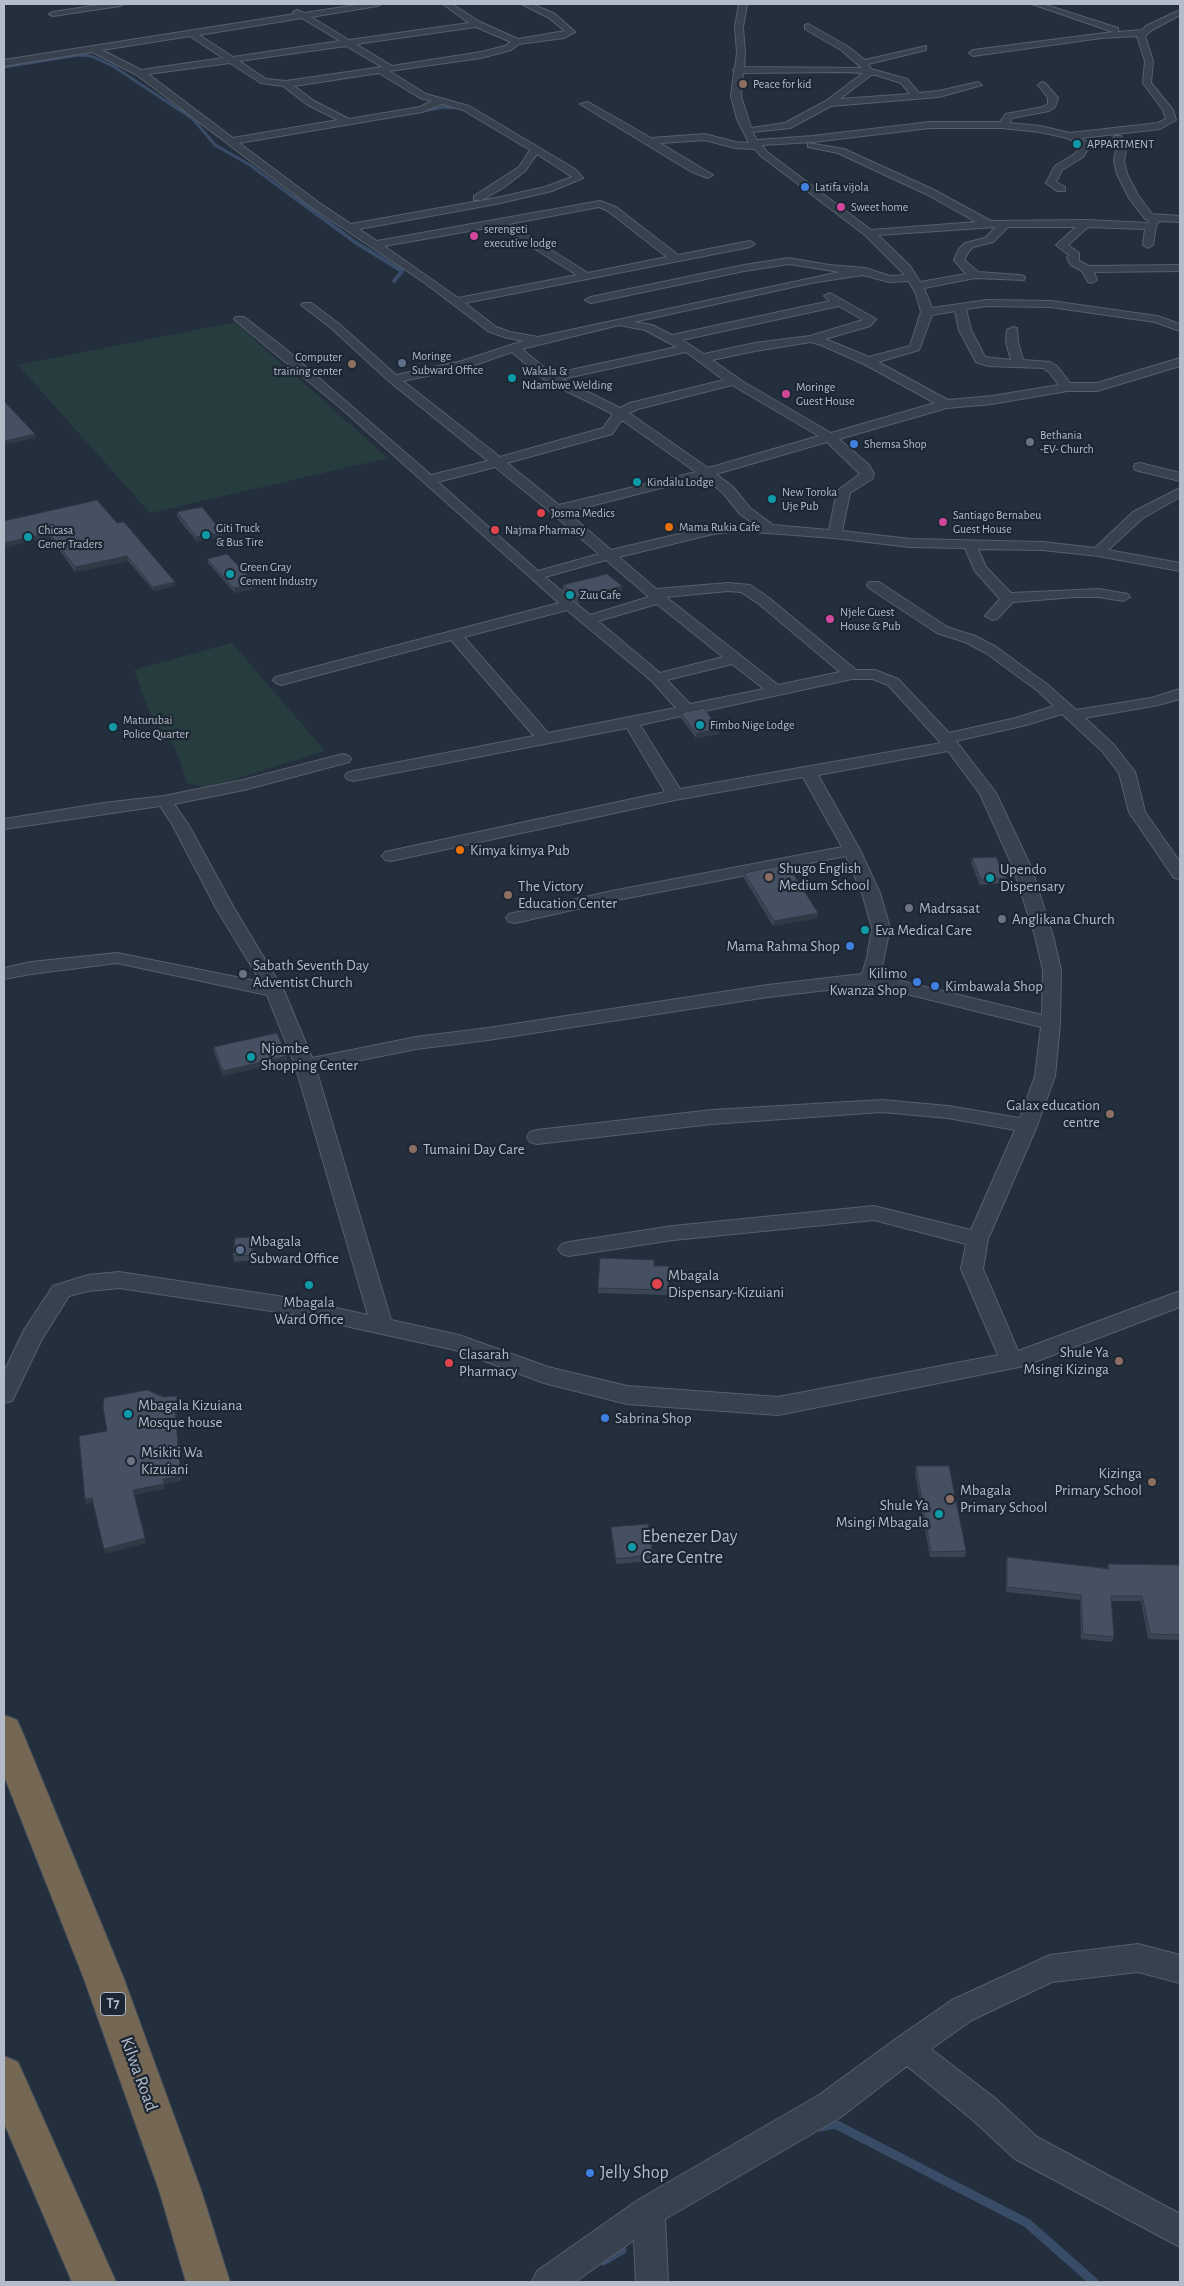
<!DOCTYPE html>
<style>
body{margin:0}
#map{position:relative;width:1184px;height:2286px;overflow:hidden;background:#242f3e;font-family:"Alegreya Sans",sans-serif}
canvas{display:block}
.frame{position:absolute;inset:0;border:5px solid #b4bcc9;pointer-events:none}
</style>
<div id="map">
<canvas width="1184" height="2286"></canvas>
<div class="frame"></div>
</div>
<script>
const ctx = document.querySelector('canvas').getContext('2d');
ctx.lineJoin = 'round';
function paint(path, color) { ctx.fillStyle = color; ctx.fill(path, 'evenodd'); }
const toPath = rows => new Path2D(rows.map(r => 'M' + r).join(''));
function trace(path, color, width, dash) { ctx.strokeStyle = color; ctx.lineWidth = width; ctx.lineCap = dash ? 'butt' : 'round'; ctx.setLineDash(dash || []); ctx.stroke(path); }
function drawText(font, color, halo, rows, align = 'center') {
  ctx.font = font + ' "Alegreya Sans",sans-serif'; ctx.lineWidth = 4.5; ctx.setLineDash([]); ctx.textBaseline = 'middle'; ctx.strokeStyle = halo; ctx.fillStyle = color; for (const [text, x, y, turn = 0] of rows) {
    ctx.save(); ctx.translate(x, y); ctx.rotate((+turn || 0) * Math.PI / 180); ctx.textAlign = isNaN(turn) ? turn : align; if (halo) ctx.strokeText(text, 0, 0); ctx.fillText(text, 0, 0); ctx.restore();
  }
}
const green = toPath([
 [235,322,388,458,150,513,18,365],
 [232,643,325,751,210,787,188,784,174,745,152,720,134,670]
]);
const streamFar2 = toPath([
 [4,67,79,55,91,56,113,66,193,119,215,145,250,165,297,200],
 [419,112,444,107,452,108]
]);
const streamFar1 = toPath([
 [295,198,355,242,402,271,394,281]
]);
const stream = toPath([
 [820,2127,835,2124,1027,2223,1094,2282],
 [603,2261,622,2250]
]);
const minor = toPath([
 [105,4,124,4,120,6,53,16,49,14,53,12,105,4],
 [363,4,381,4,377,6,311,17,349,40,469,23,443,4,452,4,480,22,518,39,565,31,549,18,522,4,532,4,555,14,575,32,564,38,519,44,511,50,481,58,389,71,426,94,469,106,575,169,583,178,552,191,496,204,359,229,377,241,600,201,616,207,678,255,750,241,755,244,750,247,465,303,496,327,510,332,538,337,840,272,789,264,744,271,591,303,585,300,591,297,744,265,789,258,829,265,865,268,890,276,905,275,865,235,761,156,755,149,735,148,705,140,660,143,713,175,708,178,705,177,690,171,580,104,588,102,651,138,705,134,735,142,749,143,737,119,731,96,734,72,733,70,735,68,737,53,735,27,739,4,747,4,743,27,745,53,744,67,862,68,841,50,805,29,805,25,808,24,847,46,865,60,926,46,926,50,868,64,871,69,907,79,919,93,939,91,978,82,982,85,939,97,831,106,790,128,752,132,757,140,813,136,930,122,1000,122,1006,114,1043,107,1048,104,1048,98,1038,85,1042,82,1045,83,1058,98,1055,107,1049,111,1012,118,1009,123,1040,126,1070,133,1158,123,1166,119,1163,110,1143,83,1145,61,1137,36,1101,38,973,56,969,53,973,50,1113,32,1032,4,1043,4,1118,28,1118,32,1142,30,1146,26,1180,10,1180,15,1152,30,1145,36,1153,61,1151,83,1173,110,1176,120,1160,129,1081,138,1091,144,1083,157,1062,170,1056,182,1065,187,1065,191,1057,191,1046,183,1055,166,1076,153,1081,145,1067,138,1040,132,1002,128,930,128,813,142,762,145,767,152,871,230,976,222,926,194,838,153,808,147,808,143,844,149,934,190,991,221,1087,220,1148,223,1149,220,1145,219,1129,198,1117,174,1114,161,1116,149,1113,138,1115,136,1121,136,1126,149,1124,161,1127,174,1138,195,1152,214,1180,216,1180,222,1159,221,1156,226,1153,245,1148,248,1143,245,1145,229,1088,227,1068,245,1079,253,1079,261,1089,266,1180,265,1180,271,1094,272,1097,280,1092,283,1088,282,1082,271,1071,265,1067,258,1069,255,1056,245,1076,227,1008,227,993,242,973,247,969,251,964,260,978,272,1020,275,1024,276,1025,278,1024,280,975,278,924,288,932,308,987,300,1051,301,1157,316,1180,324,1180,331,1155,322,1051,307,987,306,966,309,971,330,985,357,1011,360,1006,342,1007,330,1013,327,1017,328,1018,342,1023,360,1050,362,1057,366,1070,383,1097,383,1180,358,1180,366,1097,391,1067,391,992,404,947,408,839,439,869,465,874,474,872,479,850,493,842,531,910,539,1043,542,1095,548,1133,512,1180,488,1180,497,1143,518,1108,550,1180,563,1180,571,1098,556,1043,550,978,549,986,567,1011,593,1099,589,1128,594,1130,597,1123,601,1099,597,1075,597,1013,602,997,619,992,620,985,616,1000,599,975,571,965,548,910,547,834,538,741,531,713,534,619,557,656,589,728,583,750,585,769,598,856,670,875,670,898,679,949,733,1016,718,1054,706,1038,691,986,653,965,642,937,633,869,588,867,585,869,582,879,582,947,627,975,636,996,647,1048,685,1076,710,1151,698,1180,689,1180,699,1158,705,1085,718,1114,745,1135,772,1145,812,1180,862,1180,879,1174,878,1129,812,1119,773,1102,751,1062,714,1026,725,956,741,996,793,1031,867,1053,936,1061,970,1060,1024,1055,1076,1037,1126,988,1239,983,1269,1018,1351,1180,1291,1180,1307,1024,1366,778,1415,627,1404,544,1383,455,1350,291,1314,119,1288,88,1291,69,1296,42,1339,12,1401,4,1403,4,1372,24,1330,53,1286,88,1275,119,1272,291,1298,368,1315,295,1065,267,995,117,963,31,974,4,979,4,968,31,962,117,953,261,982,216,908,172,824,160,806,4,829,4,819,104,803,164,796,243,780,343,754,349,756,351,759,349,762,244,790,174,804,188,824,234,908,284,991,312,1058,416,1037,488,1028,768,985,862,974,867,958,872,928,862,893,846,856,612,901,515,923,509,922,506,918,509,914,612,891,842,847,803,777,675,800,391,861,385,860,382,856,385,852,665,792,627,728,353,781,347,779,345,776,347,773,353,771,534,736,451,640,281,685,276,683,273,680,276,677,559,603,342,409,236,321,234,319,236,317,244,317,283,347,431,475,488,461,390,382,330,327,301,305,303,303,311,303,338,323,396,375,462,361,523,341,504,337,488,331,425,283,310,206,137,75,92,52,4,66,4,60,295,14,293,12,297,10,304,13,363,4],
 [302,18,340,41,233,57,199,35,302,18],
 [476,27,511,42,505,46,481,52,392,66,356,44,476,27],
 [190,36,223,58,141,70,102,50,190,36],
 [346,46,382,67,286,81,266,79,239,61,346,46],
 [230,63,261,83,283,86,308,105,338,120,233,138,148,74,230,63],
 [841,72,863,73,826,101,785,123,751,128,741,96,743,73,841,72],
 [379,73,420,98,432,101,420,107,349,119,314,101,294,86,379,73],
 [871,75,876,75,901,83,910,94,840,99,871,75],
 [442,104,463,110,530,150,519,167,474,196,474,200,482,200,503,188,525,171,537,154,572,177,545,187,496,198,351,224,318,202,239,143,422,112,442,104],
 [599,207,608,211,667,257,588,273,509,224,599,207],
 [498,226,577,275,458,298,384,246,498,226],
 [996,227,985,238,965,243,959,249,954,260,966,274,920,282,910,266,878,235,996,227],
 [863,275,889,282,909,281,916,294,921,312,910,346,869,357,825,339,870,326,876,319,830,293,824,296,830,301,672,335,652,325,634,322,811,283,863,275],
 [839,306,863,320,810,336,755,343,704,354,682,340,839,306],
 [955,311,959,330,976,362,988,366,1043,368,1049,372,1059,385,992,396,948,400,878,362,919,350,932,315,955,311],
 [619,325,645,330,677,347,552,374,522,349,619,325],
 [811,342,821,345,864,364,935,403,831,433,742,381,712,360,755,351,811,342],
 [512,352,546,381,613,414,603,428,500,457,403,381,469,367,512,352],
 [686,352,724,380,630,403,620,408,562,379,686,352],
 [732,385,819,436,708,468,629,413,638,409,732,385],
 [622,420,696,472,559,505,507,463,612,434,622,420],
 [827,442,860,474,837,491,829,530,773,525,750,508,733,487,716,474,827,442],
 [495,467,552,513,599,554,538,571,438,482,495,467],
 [704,477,723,493,740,514,754,524,713,526,611,550,567,512,704,477],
 [606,560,649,597,590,615,545,577,606,560],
 [728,591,741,592,759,604,840,672,778,685,666,597,728,591],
 [657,604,723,657,660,673,598,621,657,604],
 [567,610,652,681,676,708,548,733,464,637,567,610],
 [732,664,764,689,690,704,667,680,732,664],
 [852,679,873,679,888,685,941,743,680,789,640,725,852,679],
 [948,751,980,794,1013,867,1035,936,1043,970,1042,1015,880,976,890,928,880,893,860,850,818,775,948,751],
 [870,985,1041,1027,1035,1076,1020,1118,948,1106,882,1100,712,1110,537,1130,530,1132,527,1137,530,1142,537,1144,712,1124,882,1112,948,1118,1015,1130,971,1230,874,1206,673,1226,569,1242,562,1244,558,1249,562,1254,569,1256,673,1240,874,1220,966,1244,961,1269,998,1355,778,1397,627,1386,548,1367,459,1335,391,1320,316,1069,416,1049,488,1040,768,997,870,985],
 [1140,463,1180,473,1180,481,1135,470,1134,467,1135,464,1140,463],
 [1138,1944,1180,1955,1180,1983,1138,1972,1052,1982,972,2020,931,2049,996,2099,1037,2137,1180,2214,1180,2247,1015,2159,974,2121,907,2066,841,2117,665,2219,668,2282,636,2282,634,2240,575,2282,532,2282,537,2271,638,2200,819,2095,897,2038,952,2000,1050,1955,1138,1944]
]);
const highway = toPath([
 [4,1715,17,1720,22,1731,124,1979,201,2190,230,2282,186,2282,159,2190,84,1979,4,1776,4,1715],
 [4,2056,18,2062,116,2282,72,2282,4,2123,4,2056]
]);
const wall = toPath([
 [177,512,222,532,222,536,197,542,177,517],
 [4,521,117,523,175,586,154,591,128,561,75,572,50,537],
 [207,559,255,588,235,593,208,563],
 [563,585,622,586,622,591,578,603,563,590],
 [681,713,719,734,696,738,681,718],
 [972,858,1006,878,1006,883,980,885,971,863],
 [744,873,818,913,817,918,773,926,744,878],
 [214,1047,287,1061,223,1076,214,1052],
 [253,1237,254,1242,253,1260,234,1262,233,1256],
 [654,1266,669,1266,668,1295,598,1293,598,1288],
 [916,1466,966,1551,965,1557,930,1557,915,1472],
 [611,1527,653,1555,653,1561,616,1564,611,1533],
 [1007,1557,1107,1568,1108,1564,1180,1565,1180,1640,1148,1639,1141,1601,1111,1601,1114,1637,1112,1642,1081,1639,1080,1600,1006,1592,1006,1563]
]);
const shadedWall = toPath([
 [35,434,36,438,4,445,4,441],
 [222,532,222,536,197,542,196,537],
 [49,533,50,537,4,548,4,543],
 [127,556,128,561,75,572,75,567],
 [175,582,175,586,154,591,153,587],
 [255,583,255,588,235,593,234,588],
 [622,586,622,591,578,603,578,598],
 [719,729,719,734,696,738,696,733],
 [818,913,817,918,773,926,774,921],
 [287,1056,287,1061,223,1076,223,1071],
 [253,1237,254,1242,253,1260,252,1255],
 [177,1396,178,1402,176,1419,182,1481,164,1484,165,1489,134,1495,133,1490,163,1479,175,1414],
 [92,1498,93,1503,86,1505,85,1499],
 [145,1538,146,1543,105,1554,104,1549]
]);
const building = toPath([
 [4,401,35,434,4,441,4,401],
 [97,500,117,523,124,522,175,582,153,587,127,556,75,567,49,533,4,543,4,521,97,500],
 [202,507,222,532,196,537,177,512,202,507],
 [227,554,255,583,234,588,207,559,227,554],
 [607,574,622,586,578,598,563,585,607,574],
 [704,708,719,729,696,733,681,713,704,708],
 [996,857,1006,878,981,880,972,858,996,857],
 [787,864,818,913,774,921,744,873,787,864],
 [277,1033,287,1056,223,1071,214,1047,277,1033],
 [253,1237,252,1255,233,1256,235,1238,253,1237],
 [600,1258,654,1260,654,1266,669,1266,668,1290,598,1288,600,1258],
 [147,1390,163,1397,177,1396,175,1414,181,1476,163,1479,164,1484,133,1490,145,1538,104,1549,92,1498,85,1499,79,1436,107,1431,103,1407,104,1398,147,1390],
 [916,1466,949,1466,966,1551,931,1552,916,1466],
 [648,1524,653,1555,616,1559,611,1527,648,1524],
 [1007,1557,1109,1569,1108,1564,1180,1565,1180,1635,1150,1634,1142,1596,1111,1596,1114,1637,1083,1634,1081,1595,1007,1587,1007,1557]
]);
const markers = [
 [743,84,5,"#8d6e63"],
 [1077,144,5,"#0f9aa8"],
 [805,187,5,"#3f7fe0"],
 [841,207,5,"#d1479c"],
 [474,236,5,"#d1479c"],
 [402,363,5,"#5c6f8a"],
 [352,364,5,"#8d6e63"],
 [512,378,5,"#0f9aa8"],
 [786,394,5,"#d1479c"],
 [1030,442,5,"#6b7280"],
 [854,444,5,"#3f7fe0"],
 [637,482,5,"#0f9aa8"],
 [772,499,5,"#0f9aa8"],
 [541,513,5,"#e0444e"],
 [943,522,5,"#d1479c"],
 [669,527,5,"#e8710a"],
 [495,530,5,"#e0444e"],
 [206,535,5,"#0f9aa8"],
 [28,537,5,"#0f9aa8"],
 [230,574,5,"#0f9aa8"],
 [570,595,5,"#0f9aa8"],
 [830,619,5,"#d1479c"],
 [700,725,5,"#0f9aa8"],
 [113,727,5,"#0f9aa8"],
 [460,850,5,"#e8710a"],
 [769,877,5,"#8d6e63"],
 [990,878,5,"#0f9aa8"],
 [508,895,5,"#8d6e63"],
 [909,908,5,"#6b7280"],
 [1002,919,5,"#6b7280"],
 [865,930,5,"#0f9aa8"],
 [850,946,5,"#3f7fe0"],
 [243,974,5,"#6b7280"],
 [917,982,5,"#3f7fe0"],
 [935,986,5,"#3f7fe0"],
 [251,1057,5,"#0f9aa8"],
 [1110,1114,5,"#8d6e63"],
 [413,1149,5,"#8d6e63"],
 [240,1250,5,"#5c6f8a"],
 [657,1284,6,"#e0444e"],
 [309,1285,5,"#0f9aa8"],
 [1119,1361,5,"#8d6e63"],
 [449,1363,5,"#e0444e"],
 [128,1414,5,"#0f9aa8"],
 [605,1418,5,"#3f7fe0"],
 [131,1461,5,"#6b7280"],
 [1152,1482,5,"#8d6e63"],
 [950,1499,5,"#8d6e63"],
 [939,1514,5,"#0f9aa8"],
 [632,1547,5,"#0f9aa8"],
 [590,2173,5,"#3f7fe0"]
];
const farPoinames = [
 ["Peace for kid",753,84],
 ["APPARTMENT",1087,144],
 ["Latifa vijola",815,187],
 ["Sweet home",851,207],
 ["serengeti",484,229],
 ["executive lodge",484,243],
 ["Moringe",412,356],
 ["Subward Office",412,370],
 ["Computer",342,357,"right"],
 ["training center",342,371,"right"],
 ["Wakala &",522,371],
 ["Ndambwe Welding",522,385],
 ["Moringe",796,387],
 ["Guest House",796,401],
 ["Bethania",1040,435],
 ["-EV- Church",1040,449],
 ["Shemsa Shop",864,444],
 ["Kindalu Lodge",647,482],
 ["New Toroka",782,492],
 ["Uje Pub",782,506],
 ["Josma Medics",551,513],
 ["Santiago Bernabeu",953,515],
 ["Guest House",953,529],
 ["Mama Rukia Cafe",679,527],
 ["Giti Truck",216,528],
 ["& Bus Tire",216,542],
 ["Chicasa",38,530],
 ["Gener Traders",38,544],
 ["Najma Pharmacy",505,530],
 ["Green Gray",240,567],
 ["Cement Industry",240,581],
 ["Zuu Cafe",580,595],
 ["Njele Guest",840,612],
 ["House & Pub",840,626],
 ["Maturubai",123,720],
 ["Police Quarter",123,734],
 ["Fimbo Nige Lodge",710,725]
];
const shields = [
 [113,2004,25]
];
const shieldNames = [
 ["T7",113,2004]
];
const poiNames = [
 ["Kimya kimya Pub",470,850],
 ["Shugo English",779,868],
 ["Medium School",779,885],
 ["Upendo",1000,869],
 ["Dispensary",1000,886],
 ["The Victory",518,886],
 ["Education Center",518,903],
 ["Madrsasat",919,908],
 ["Anglikana Church",1012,919],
 ["Eva Medical Care",875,930],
 ["Mama Rahma Shop",840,946,"right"],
 ["Sabath Seventh Day",253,965],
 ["Adventist Church",253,982],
 ["Kilimo",907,973,"right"],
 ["Kwanza Shop",907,990,"right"],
 ["Kimbawala Shop",945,986],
 ["Njombe",261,1048],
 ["Shopping Center",261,1065],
 ["Galax education",1100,1105,"right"],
 ["centre",1100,1122,"right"],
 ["Tumaini Day Care",423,1149],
 ["Mbagala",250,1241],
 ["Subward Office",250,1258],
 ["Mbagala",668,1275],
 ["Dispensary-Kizuiani",668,1292],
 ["Mbagala",309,1302,"center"],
 ["Ward Office",309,1319,"center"],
 ["Shule Ya",1109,1352,"right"],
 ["Msingi Kizinga",1109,1369,"right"],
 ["Clasarah",459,1354],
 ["Pharmacy",459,1371],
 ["Mbagala Kizuiana",138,1405],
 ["Mosque house",138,1422],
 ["Sabrina Shop",615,1418],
 ["Msikiti Wa",141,1452],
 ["Kizuiani",141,1469],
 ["Kizinga",1142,1473,"right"],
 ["Primary School",1142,1490,"right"],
 ["Mbagala",960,1490],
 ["Primary School",960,1507],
 ["Shule Ya",929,1505,"right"],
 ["Msingi Mbagala",929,1522,"right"]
];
const nearPoinames = [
 ["Ebenezer Day",642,1537],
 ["Care Centre",642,1558],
 ["Jelly Shop",600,2173]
];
const nearStreetnames = [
 ["Kilwa Road",139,2074,70]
];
paint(green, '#263c3f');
trace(streamFar2, '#394c67', 3);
trace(streamFar1, '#394c67', 4);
trace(stream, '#394c67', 9);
trace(minor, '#565f6c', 2);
trace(highway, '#434c59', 2);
paint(minor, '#38414e');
paint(highway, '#746855');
paint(wall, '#3b4654');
paint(shadedWall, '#303945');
paint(building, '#455162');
trace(building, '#303945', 1);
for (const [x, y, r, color] of markers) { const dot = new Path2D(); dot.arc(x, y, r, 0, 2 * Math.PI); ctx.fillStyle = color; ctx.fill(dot); trace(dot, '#1d2633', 2); }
drawText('12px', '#b4bcc9', '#1d2633', farPoinames, 'left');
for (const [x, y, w] of shields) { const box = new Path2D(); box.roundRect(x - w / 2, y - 11.5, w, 23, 4); ctx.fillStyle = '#1d2633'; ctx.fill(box); trace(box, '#b4bcc9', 1); }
drawText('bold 14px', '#b4bcc9', null, shieldNames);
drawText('15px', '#b4bcc9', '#1d2633', poiNames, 'left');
drawText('18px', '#b4bcc9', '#1d2633', nearPoinames, 'left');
drawText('18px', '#b4bcc9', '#1d2633', nearStreetnames);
</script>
